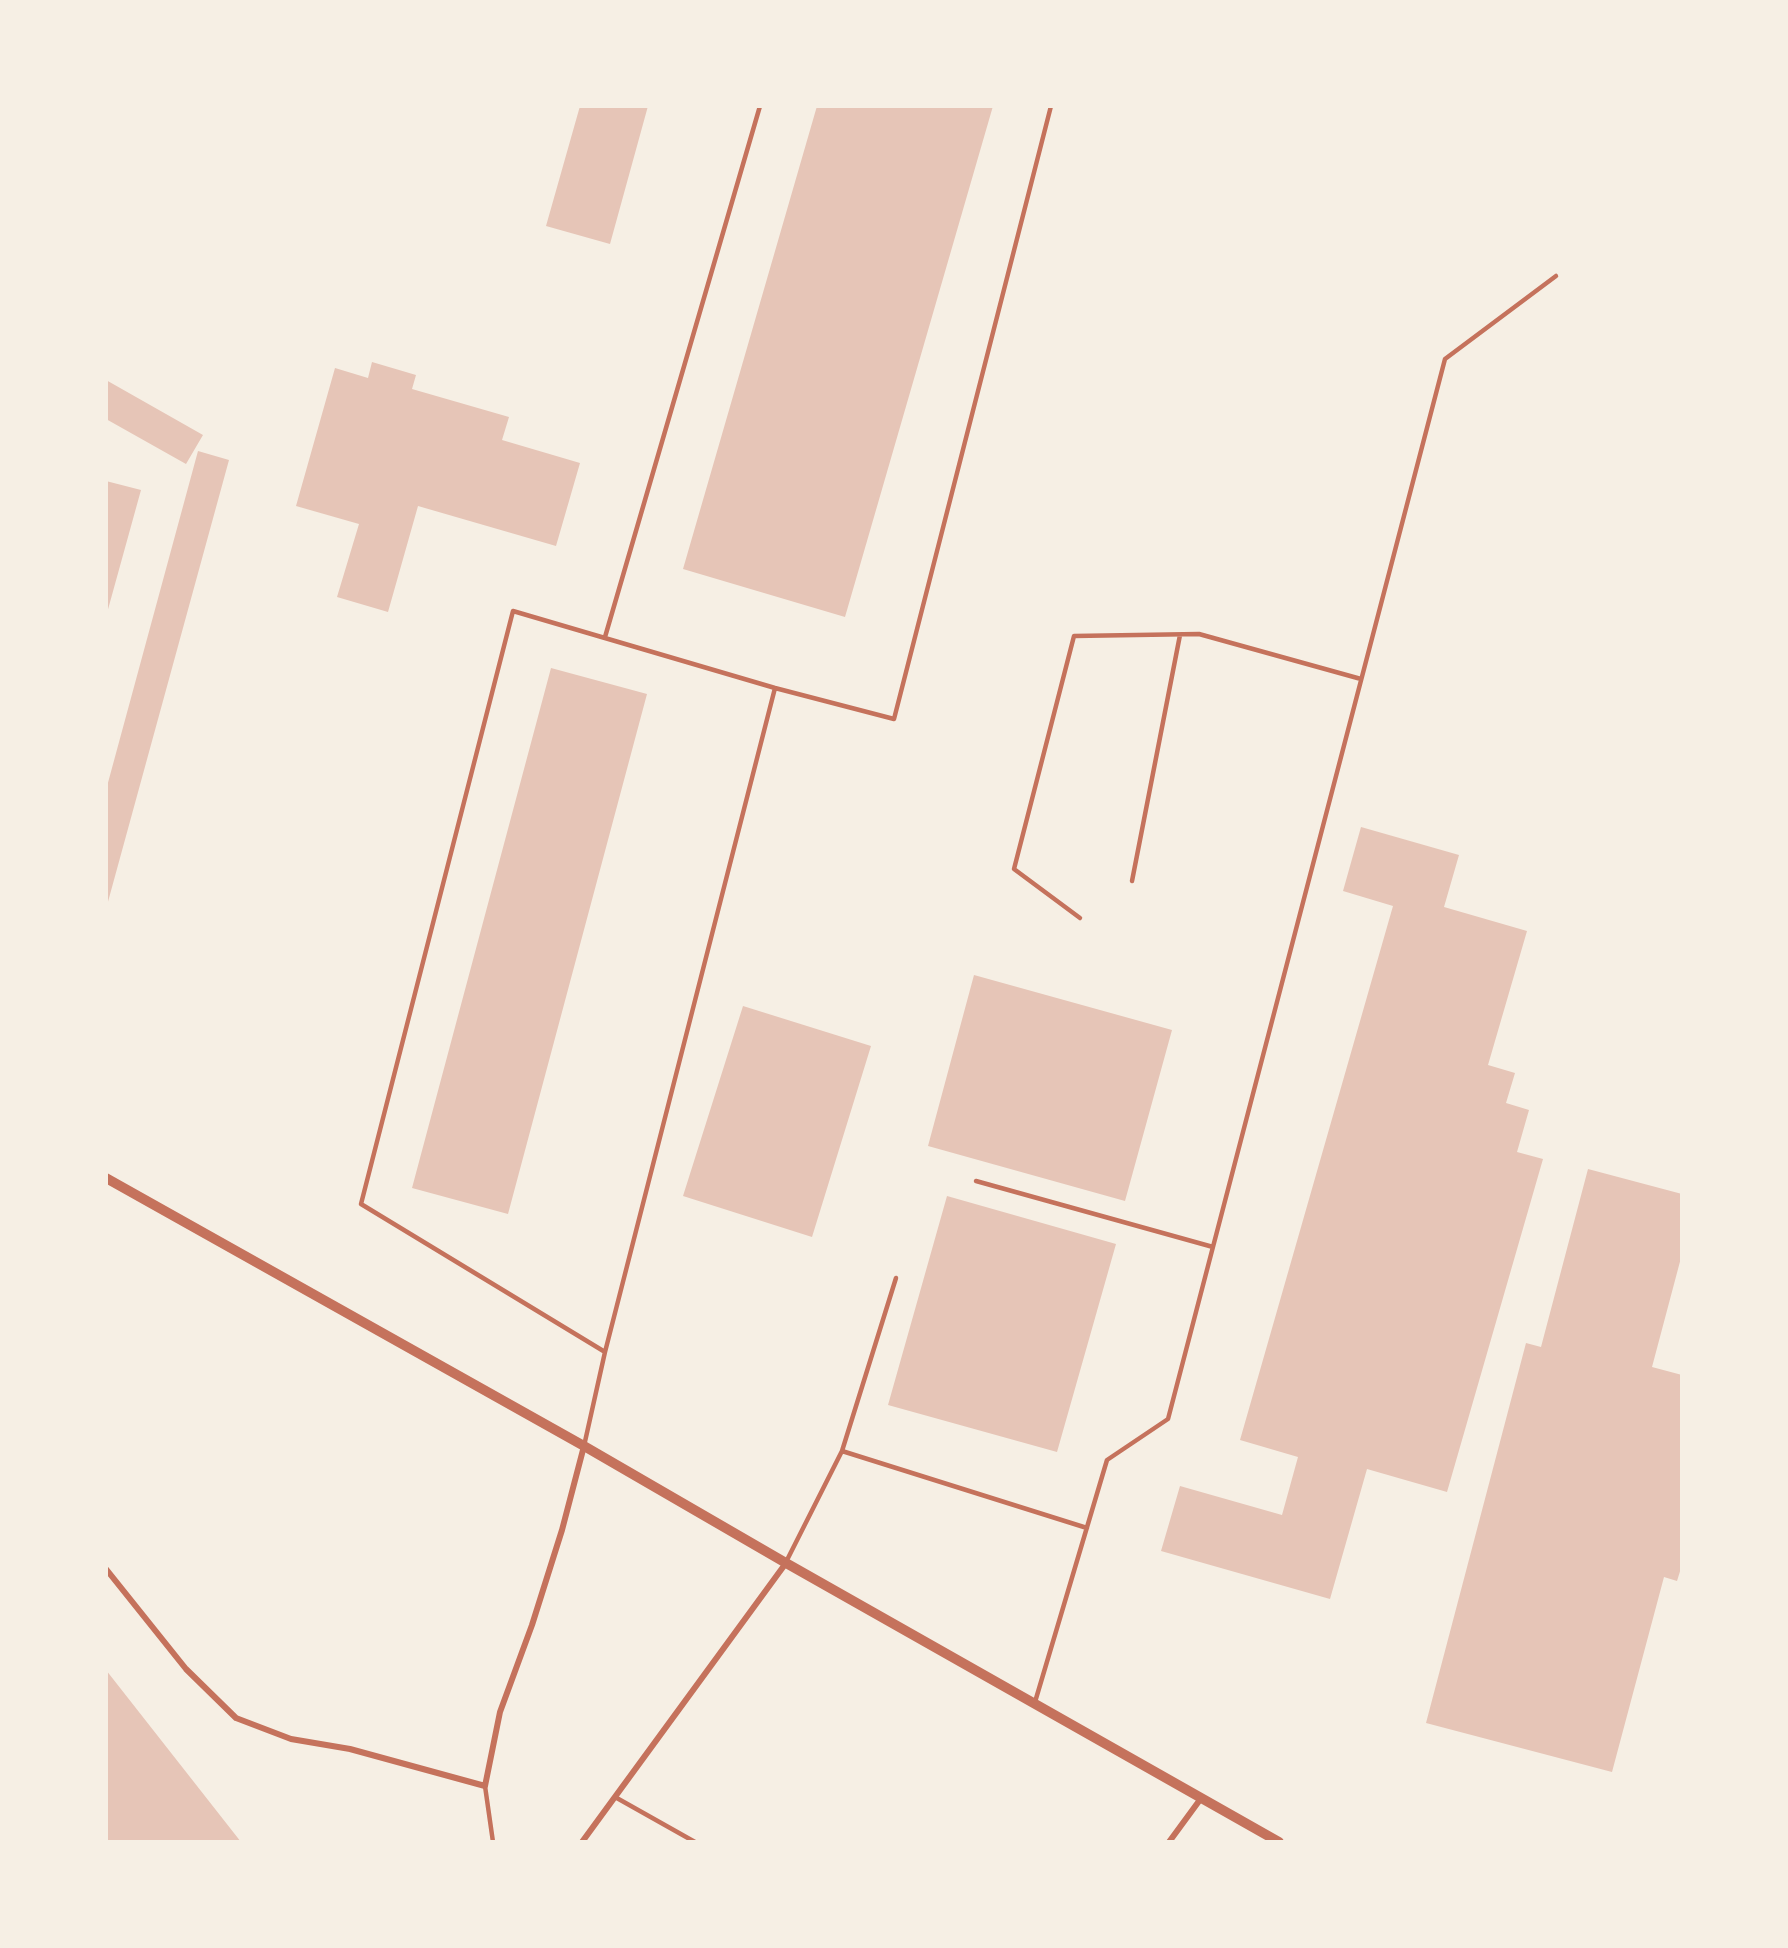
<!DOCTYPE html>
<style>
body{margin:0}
#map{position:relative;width:1788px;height:1948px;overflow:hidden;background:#f6efe4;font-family:"Roboto Condensed",sans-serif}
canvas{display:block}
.frame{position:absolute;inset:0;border:108px solid #f6efe4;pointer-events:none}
</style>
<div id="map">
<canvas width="1788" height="1948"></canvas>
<div class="frame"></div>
</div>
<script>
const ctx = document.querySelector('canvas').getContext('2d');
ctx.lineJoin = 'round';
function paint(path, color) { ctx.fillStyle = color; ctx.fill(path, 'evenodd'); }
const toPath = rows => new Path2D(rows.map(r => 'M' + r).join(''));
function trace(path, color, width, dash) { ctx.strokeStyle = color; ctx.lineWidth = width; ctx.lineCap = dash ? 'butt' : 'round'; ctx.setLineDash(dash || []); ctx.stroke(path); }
const building = toPath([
 [580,106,648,106,610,244,546,226],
 [817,106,993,106,845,617,683,569],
 [372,362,416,375,412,389,509,417,502,440,580,463,556,546,418,506,388,612,337,597,359,524,296,506,335,368,368,378],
 [106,380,203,435,186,464,106,419],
 [198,451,229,460,106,909,106,790],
 [106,481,141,490,107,613,106,613],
 [551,668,647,694,508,1214,412,1188],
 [1361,827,1459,855,1444,907,1527,931,1488,1065,1515,1073,1506,1103,1529,1110,1517,1152,1543,1159,1447,1492,1367,1469,1330,1599,1161,1551,1180,1486,1282,1515,1298,1457,1240,1440,1393,906,1343,891],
 [974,975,1172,1030,1125,1201,928,1146],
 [743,1006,871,1046,812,1237,683,1196],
 [1588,1169,1682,1194,1682,1254,1652,1367,1682,1375,1682,1565,1677,1581,1664,1577,1612,1772,1426,1723,1526,1343,1541,1347],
 [947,1196,1116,1244,1057,1452,888,1405],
 [106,1670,241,1842,106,1842]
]);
const service = toPath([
 [605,637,760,106],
 [1132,881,1180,635],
 [1080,918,1014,869,1074,636,1199,634,1361,679],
 [976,1181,1213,1247],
 [605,1352,361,1204,513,611,775,688,894,719,1051,106],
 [584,1446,605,1352,775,688],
 [842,1451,896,1278],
 [786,1562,842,1451,1087,1528],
 [1035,1702,1107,1460,1168,1419,1445,359,1556,276],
 [485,1786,493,1842],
 [615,1797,695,1842]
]);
const minor = toPath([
 [106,1569,186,1669,236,1718,291,1739,350,1749,485,1786,500,1712,532,1625,562,1530,584,1446],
 [582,1842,786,1563],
 [1169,1842,1202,1797]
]);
const tertiary = toPath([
 [106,1178,584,1446,786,1563,1279,1842]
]);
paint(building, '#e6c5b7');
trace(service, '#c5725c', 4.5);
trace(minor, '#c5725c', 6);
trace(tertiary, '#c5725c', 10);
</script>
